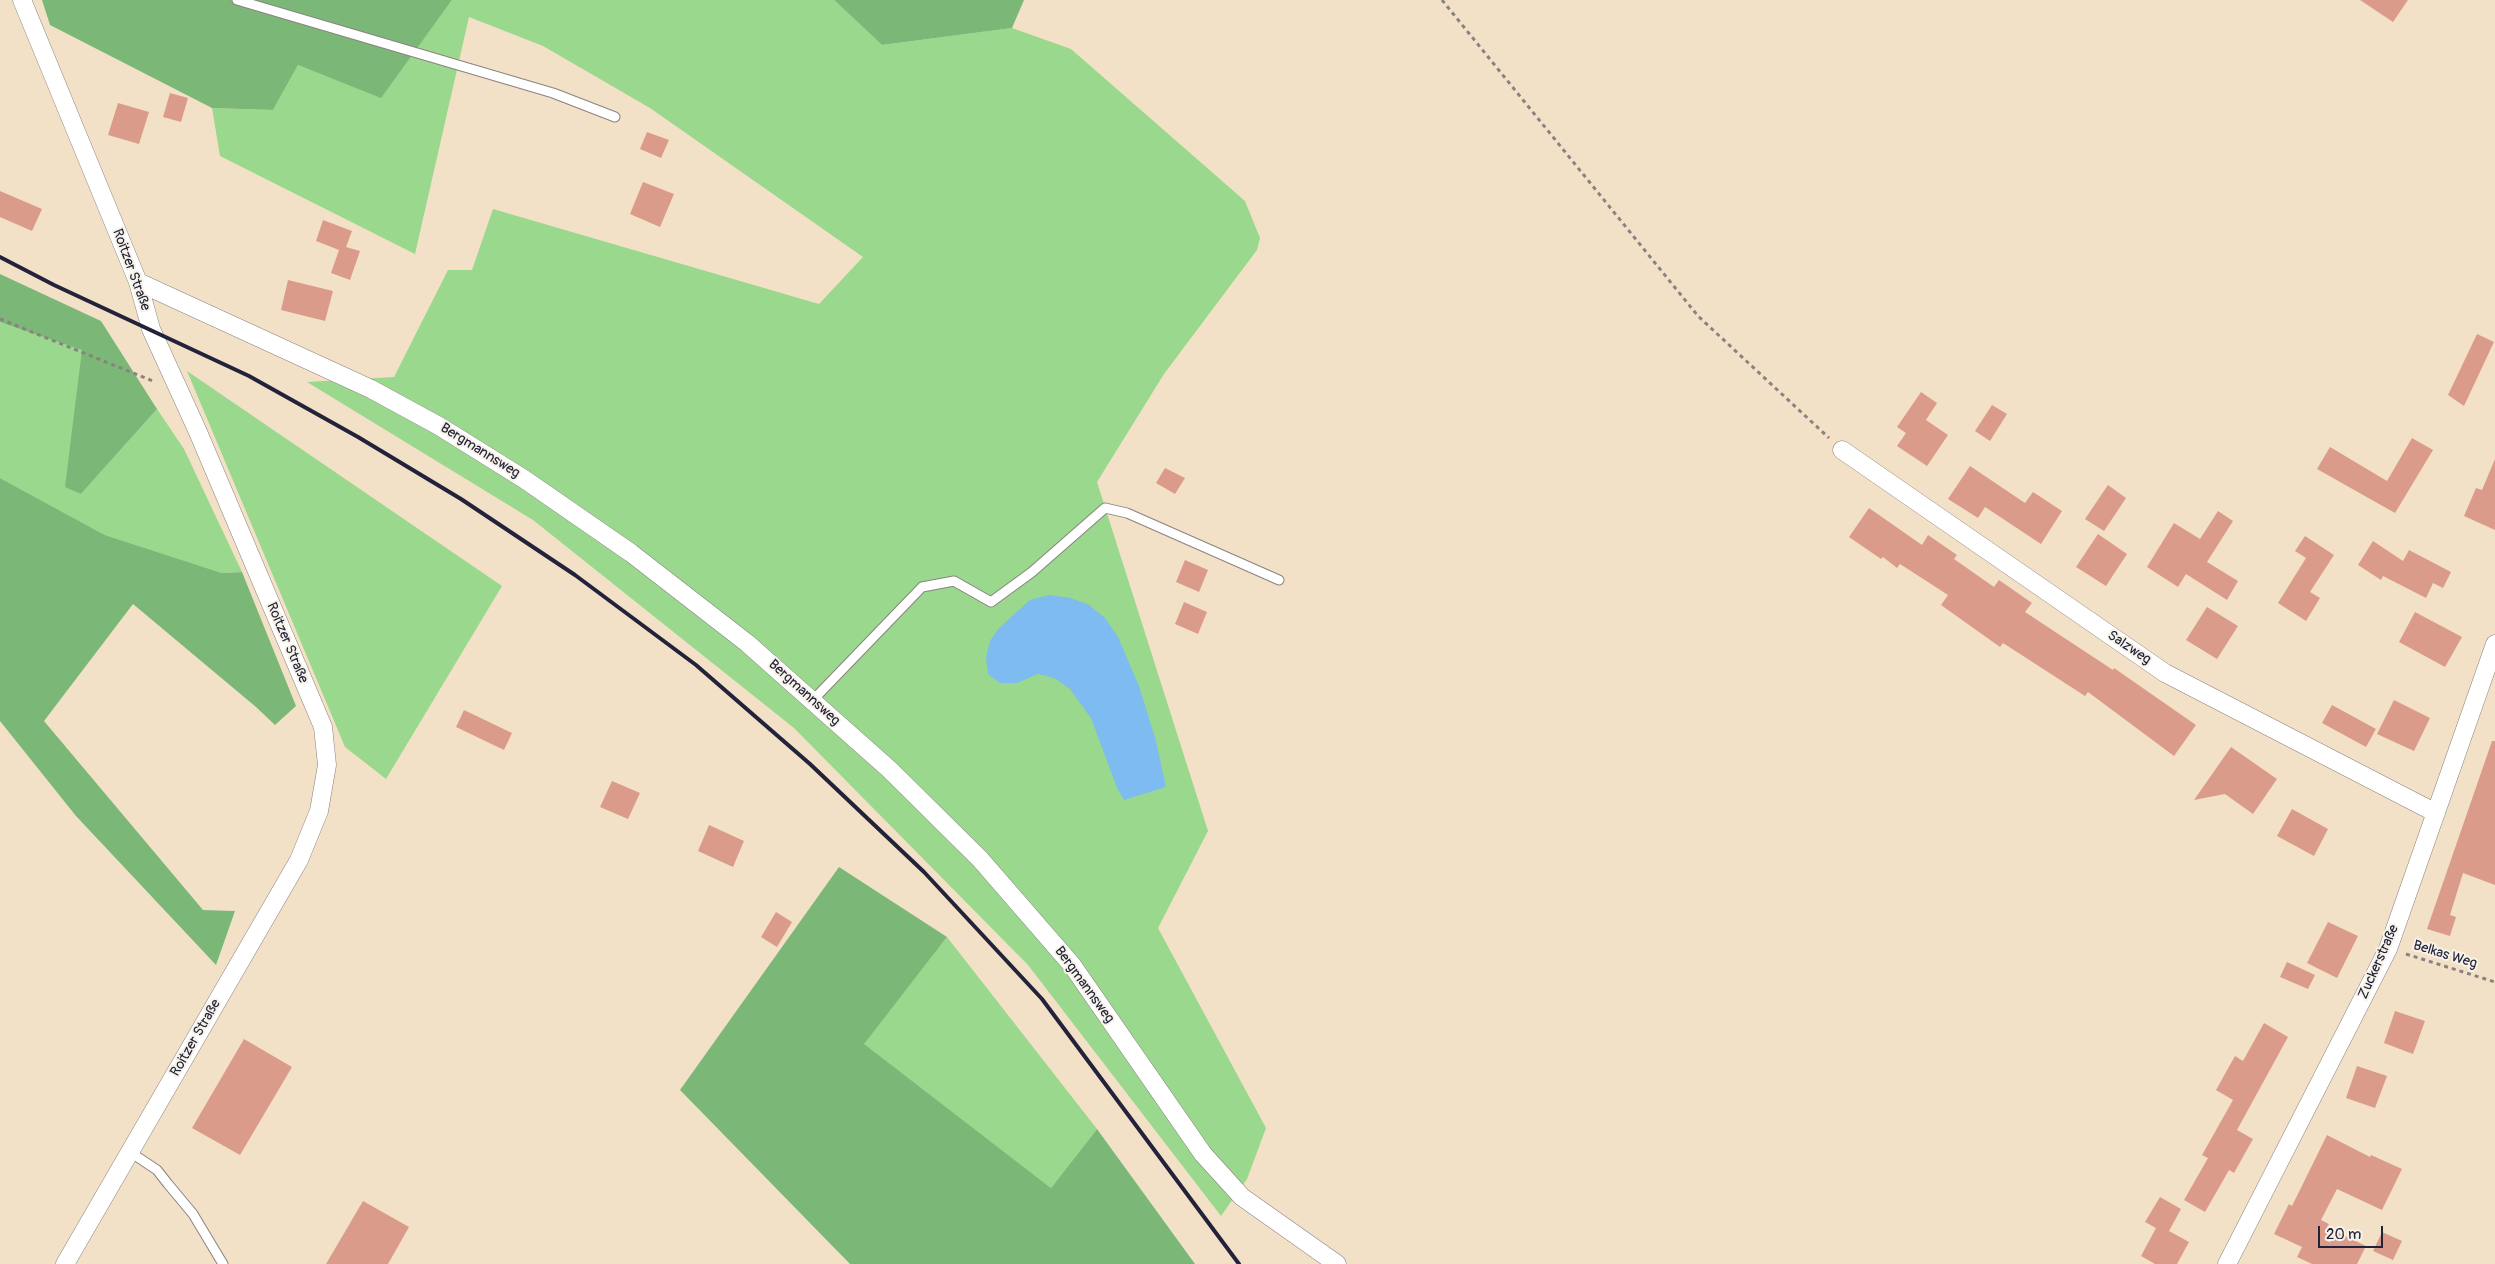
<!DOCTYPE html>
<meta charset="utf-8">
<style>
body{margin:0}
#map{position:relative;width:2495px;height:1264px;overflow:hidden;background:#f3e1c7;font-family:Pangolin,sans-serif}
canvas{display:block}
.scale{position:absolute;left:2318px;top:1226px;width:65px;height:22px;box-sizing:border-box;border:2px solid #22223b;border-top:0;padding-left:6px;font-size:15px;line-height:18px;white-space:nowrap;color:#22223b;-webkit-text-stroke:4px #f7f3e8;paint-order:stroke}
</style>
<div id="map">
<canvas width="2495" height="1264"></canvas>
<div class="scale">20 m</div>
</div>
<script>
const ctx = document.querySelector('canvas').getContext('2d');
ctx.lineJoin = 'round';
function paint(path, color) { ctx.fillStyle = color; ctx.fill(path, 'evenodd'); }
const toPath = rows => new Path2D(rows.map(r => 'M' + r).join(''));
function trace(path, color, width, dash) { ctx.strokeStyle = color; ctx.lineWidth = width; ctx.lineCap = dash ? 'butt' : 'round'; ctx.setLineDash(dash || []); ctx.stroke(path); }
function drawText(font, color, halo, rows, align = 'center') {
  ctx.font = font + ' Pangolin,sans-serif'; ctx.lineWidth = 4; ctx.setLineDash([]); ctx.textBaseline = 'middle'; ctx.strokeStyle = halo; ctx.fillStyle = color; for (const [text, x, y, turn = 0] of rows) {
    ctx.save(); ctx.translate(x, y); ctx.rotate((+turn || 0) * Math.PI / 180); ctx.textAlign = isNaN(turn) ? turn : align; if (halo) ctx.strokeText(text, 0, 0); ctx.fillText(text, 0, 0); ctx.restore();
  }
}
const green = toPath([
 [452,0,834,0,882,45,1012,28,1071,49,1245,201,1260,238,1257,250,1164,374,1097,482,1208,831,1158,928,1266,1128,1247,1179,1221,1216,1028,965,794,728,533,520,307,382,394,377,448,270,472,270,493,209,819,304,863,257,650,108,543,46,469,17,415,254,220,156,212,108,273,110,298,65,381,97],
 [0,322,88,348,81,494,157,409,184,449,242,572,222,573,105,535,0,478],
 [187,371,502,586,386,779,345,747],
 [947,937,1097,1129,1051,1188,863,1044]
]);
const forest = toPath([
 [42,0,452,0,381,98,298,65,273,110,212,108,50,25],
 [834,0,1024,0,1012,28,882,45],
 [0,274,101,321,157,409,81,494,65,487,82,350,0,322],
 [0,478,105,535,222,573,242,572,296,706,275,725,256,707,133,604,44,721,203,910,235,911,216,965,76,816,0,721],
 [839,867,947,937,864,1044,1051,1188,1097,1129,1195,1264,850,1264,680,1090]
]);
const water = toPath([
 [1049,595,1071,598,1089,605,1105,618,1118,637,1139,686,1156,741,1166,787,1124,800,1117,788,1091,718,1069,688,1054,678,1038,674,1017,683,1000,683,988,674,986,657,990,641,999,628,1030,600]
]);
const building = toPath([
 [2360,0,2408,0,2393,22],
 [170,93,188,98,181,122,163,117],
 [118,103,149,112,139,144,108,135],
 [647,132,669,140,661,158,640,149],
 [643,182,674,194,660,227,630,214],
 [0,191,42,209,32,231,0,217],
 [323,220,352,231,346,247,360,251,350,280,331,273,339,250,316,241],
 [288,280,333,291,325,321,281,310],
 [2477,334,2494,342,2464,406,2448,395],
 [1921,392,1937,403,1926,420,1948,435,1927,466,1897,446,1906,433,1897,427],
 [1992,405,2007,414,1990,441,1975,431],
 [2412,438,2433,450,2395,513,2317,469,2330,447,2387,481],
 [2495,459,2495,530,2464,516,2476,488,2482,490],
 [1970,466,2025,503,2033,492,2062,511,2041,544,1985,507,1978,518,1948,499],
 [1165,468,1185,478,1175,494,1156,483],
 [2108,485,2126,498,2104,531,2085,519],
 [1869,508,1922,545,1928,535,1957,555,1954,559,1994,587,1999,580,2032,603,2025,612,2113,670,2114,668,2196,725,2174,756,2088,692,2085,696,2003,643,2000,647,1941,605,1948,595,1900,564,1897,568,1883,557,1881,559,1849,537],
 [2218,511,2233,521,2207,562,2238,581,2227,600,2186,574,2178,587,2147,567,2174,523,2200,539],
 [2098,534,2127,554,2106,586,2076,567],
 [2305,536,2334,555,2310,592,2320,598,2306,621,2278,603,2306,558,2295,551],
 [2373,541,2403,561,2409,550,2451,572,2443,588,2433,583,2426,598,2383,576,2381,580,2358,565],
 [1185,560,1208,570,1199,592,1176,582],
 [1184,602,1207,612,1198,634,1175,624],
 [2207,607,2238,626,2217,659,2186,640],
 [2415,612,2462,637,2445,667,2399,642],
 [2394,700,2430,718,2414,751,2377,734],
 [2332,705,2376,729,2366,747,2322,723],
 [464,710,512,733,504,750,456,727],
 [2492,741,2495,741,2495,885,2463,873,2450,915,2456,917,2450,936,2427,929],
 [2231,747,2277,779,2253,814,2225,794,2194,800],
 [612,781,640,793,628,819,600,807],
 [2292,809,2328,829,2314,856,2277,836],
 [709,825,744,841,733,867,698,851],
 [776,912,792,922,777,947,761,937],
 [2328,922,2358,936,2337,978,2307,963],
 [2287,962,2315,975,2308,989,2280,977],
 [2395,1011,2425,1021,2413,1054,2384,1043],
 [2264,1023,2288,1037,2237,1130,2253,1139,2234,1173,2229,1170,2205,1212,2184,1200,2208,1158,2202,1155,2233,1100,2216,1090,2235,1056,2243,1061],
 [244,1039,292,1067,240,1155,192,1128],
 [2357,1066,2387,1076,2375,1108,2346,1098],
 [2327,1135,2370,1157,2371,1155,2402,1169,2382,1210,2337,1189,2321,1220,2329,1224,2327,1227,2366,1246,2357,1264,2312,1264,2297,1257,2302,1247,2274,1234,2289,1204,2292,1206],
 [2160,1197,2181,1209,2169,1231,2189,1242,2177,1264,2155,1264,2141,1256,2156,1228,2145,1222],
 [363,1201,409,1227,388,1264,326,1264],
 [2382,1232,2402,1241,2393,1260,2373,1251]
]);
const path = toPath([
 [1442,0,1698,316,1829,438],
 [0,319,153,381],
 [2406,954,2495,982]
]);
const service = toPath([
 [237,0,553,93,615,117],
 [812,701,922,587,954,581,991,602,1032,572,1105,508,1127,513,1279,580],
 [130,1152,157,1170,168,1184,193,1214,223,1264]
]);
const minor = toPath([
 [22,0,138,282,151,329,198,432,323,727,327,765,319,811,299,860,65,1264],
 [138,282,371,389,439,426,524,479,631,553,747,643,889,769,980,859,1072,965,1203,1154,1242,1197,1337,1264],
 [1842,450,2165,673,2436,813],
 [2227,1264,2388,949,2495,644]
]);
const rail = toPath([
 [0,257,54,285,249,376,358,437,461,499,575,575,696,665,810,764,924,872,1042,999,1239,1264]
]);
const streetNames = [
 ["Roitzer Straße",131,270,70],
 ["Bergmannsweg",480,451,32],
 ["Roitzer Straße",287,643,67],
 ["Salzweg",2129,648,34],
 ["Bergmannsweg",804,693,42],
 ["Belkas Weg",2445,955,17],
 ["Zuckerstraße",2379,962,-66],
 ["Bergmannsweg",1084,985,54],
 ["Roitzer Straße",196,1038,-60]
];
paint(green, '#9ad88d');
paint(forest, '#7bb878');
paint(water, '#7ebbf1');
paint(building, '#db9b8a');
trace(service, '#8a8281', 11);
trace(minor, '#8a8281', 19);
trace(path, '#8a8281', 3, [4, 4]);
trace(service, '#fff', 9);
trace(minor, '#fff', 18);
trace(rail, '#22223b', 4);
drawText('14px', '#22223b', '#f7f3e8', streetNames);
</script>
